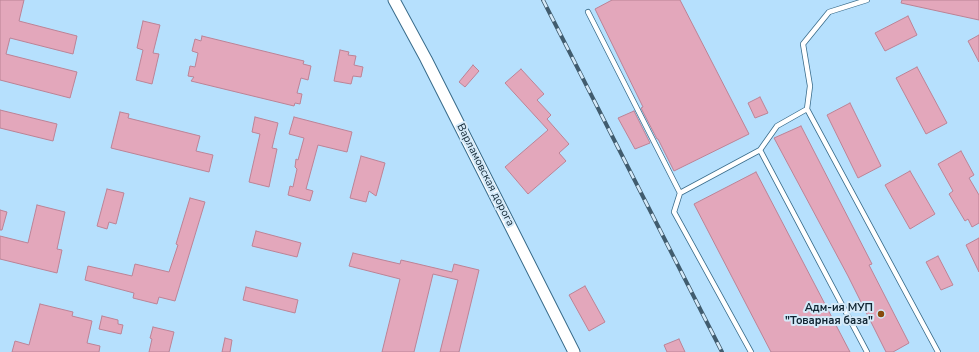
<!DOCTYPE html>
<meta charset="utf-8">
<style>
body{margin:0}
canvas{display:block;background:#b6e0fd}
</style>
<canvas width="979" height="352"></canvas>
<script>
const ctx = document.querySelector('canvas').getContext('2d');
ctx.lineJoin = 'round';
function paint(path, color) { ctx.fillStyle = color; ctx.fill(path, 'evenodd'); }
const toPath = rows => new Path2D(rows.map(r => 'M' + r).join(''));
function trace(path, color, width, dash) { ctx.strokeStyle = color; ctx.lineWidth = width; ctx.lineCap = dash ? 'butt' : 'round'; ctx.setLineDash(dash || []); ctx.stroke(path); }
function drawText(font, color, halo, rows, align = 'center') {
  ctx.font = font + ' "Nunito Sans",sans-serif'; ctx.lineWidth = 4; ctx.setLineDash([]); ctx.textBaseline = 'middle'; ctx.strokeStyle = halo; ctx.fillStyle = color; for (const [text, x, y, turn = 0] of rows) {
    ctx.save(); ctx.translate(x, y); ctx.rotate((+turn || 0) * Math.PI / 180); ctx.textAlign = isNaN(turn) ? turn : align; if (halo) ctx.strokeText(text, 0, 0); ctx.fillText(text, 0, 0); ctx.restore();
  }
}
const building = toPath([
 [0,0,24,0,19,21,77,36,73,54,10,38,6,54,77,72,70,98,0,80,0,0],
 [612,0,680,0,749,134,674,171,658,139,657,139,641,108,643,107,595,9,612,0],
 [902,0,979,0,979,20,901,3,902,0],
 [908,16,917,35,885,51,875,33,908,16],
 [143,21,160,25,153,53,159,54,152,84,136,80,143,50,137,48,143,21],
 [979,35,979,62,968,41,979,35],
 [202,36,304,61,303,64,311,66,308,80,301,78,297,93,302,94,300,104,295,103,294,106,191,81,194,77,188,76,190,66,195,67,198,53,192,51,195,39,201,41,202,36],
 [340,50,349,52,348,55,356,56,354,65,363,67,361,77,353,76,351,84,334,81,340,50],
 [473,65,479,71,465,87,459,82,473,65],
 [917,67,947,123,926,134,896,78,917,67],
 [521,69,544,94,537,100,551,115,547,119,569,144,559,153,566,161,528,194,505,167,548,130,505,83,521,69],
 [760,97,768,113,755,118,748,103,760,97],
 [850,103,881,166,858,178,827,115,850,103],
 [0,110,57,124,53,141,0,128,0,110],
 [634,111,650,143,635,149,618,118,634,111],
 [120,112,129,114,128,118,200,136,196,151,213,155,209,172,111,148,120,112],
 [255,117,278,123,272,148,277,149,269,187,249,182,260,134,252,132,255,117],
 [294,117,352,132,347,152,318,145,306,189,313,191,310,201,288,195,290,186,293,187,297,169,295,167,296,159,298,160,304,138,289,134,294,117],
 [801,126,872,264,869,265,909,343,893,352,886,352,848,276,774,138,801,126],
 [961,151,974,175,969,178,979,195,979,223,972,227,968,219,965,221,949,194,953,191,938,164,961,151],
 [361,156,385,163,376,196,369,191,366,202,350,198,361,156],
 [910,171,935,214,910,229,885,185,910,171],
 [756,172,850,352,771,352,694,204,756,172],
 [107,189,124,193,116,224,109,222,107,229,97,226,107,189],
 [190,198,205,202,175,301,159,297,157,304,133,298,134,293,85,280,88,266,132,276,135,264,169,272,178,245,176,244,190,198],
 [37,205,65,212,57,249,62,250,57,273,0,259,0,236,28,243,37,205],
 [0,210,7,212,2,230,0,230,0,210],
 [256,231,301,243,297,257,252,246,256,231],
 [979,238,979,272,966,245,979,238],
 [353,253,400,264,401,260,452,272,454,264,479,270,459,352,440,352,458,280,433,274,414,352,382,352,400,279,349,266,353,253],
 [938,256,953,285,941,290,926,262,938,256],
 [585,286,605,322,589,331,569,295,585,286],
 [246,287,298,300,295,313,243,300,246,287],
 [40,304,73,312,72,316,92,321,87,343,100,346,99,352,12,352,15,341,29,345,40,304],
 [102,316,118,320,118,324,123,325,121,334,99,329,102,316],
 [153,327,174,332,169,352,149,352,152,339,150,338,153,327],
 [225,338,232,340,230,352,222,352,225,338],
 [679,339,685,352,667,352,664,345,679,339]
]);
const service = toPath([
 [867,0,829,12,803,44,810,86,807,109,777,126,760,150,867,352],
 [588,12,680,193,674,212,751,352],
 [807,109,938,352],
 [680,193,760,150]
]);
const tertiary = toPath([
 [394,0,426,59,574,352]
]);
const rail = toPath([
 [543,0,722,352]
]);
const markers = [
 [881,314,4,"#884a0c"]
];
const streetNames = [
 ["Варламовская дорога",485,175,63]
];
const poiNames = [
 ["Адм-ия МУП",873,308],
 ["\"Товарная база\"",873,321]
];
paint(building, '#e3a7bb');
trace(building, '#bc8396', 1);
trace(service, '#396c8b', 6);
trace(tertiary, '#396c8b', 13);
trace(service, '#fff', 4.5);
trace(tertiary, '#fff', 11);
trace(rail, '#415c6e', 4);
trace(rail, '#d5eaf9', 2.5, [8]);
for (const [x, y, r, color] of markers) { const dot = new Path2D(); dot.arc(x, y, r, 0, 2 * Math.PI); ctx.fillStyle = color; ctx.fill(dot); trace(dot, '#d5eaf9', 1.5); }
drawText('11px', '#102532', '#d5eaf9', streetNames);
drawText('bold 11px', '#102532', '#d5eaf9', poiNames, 'right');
</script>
